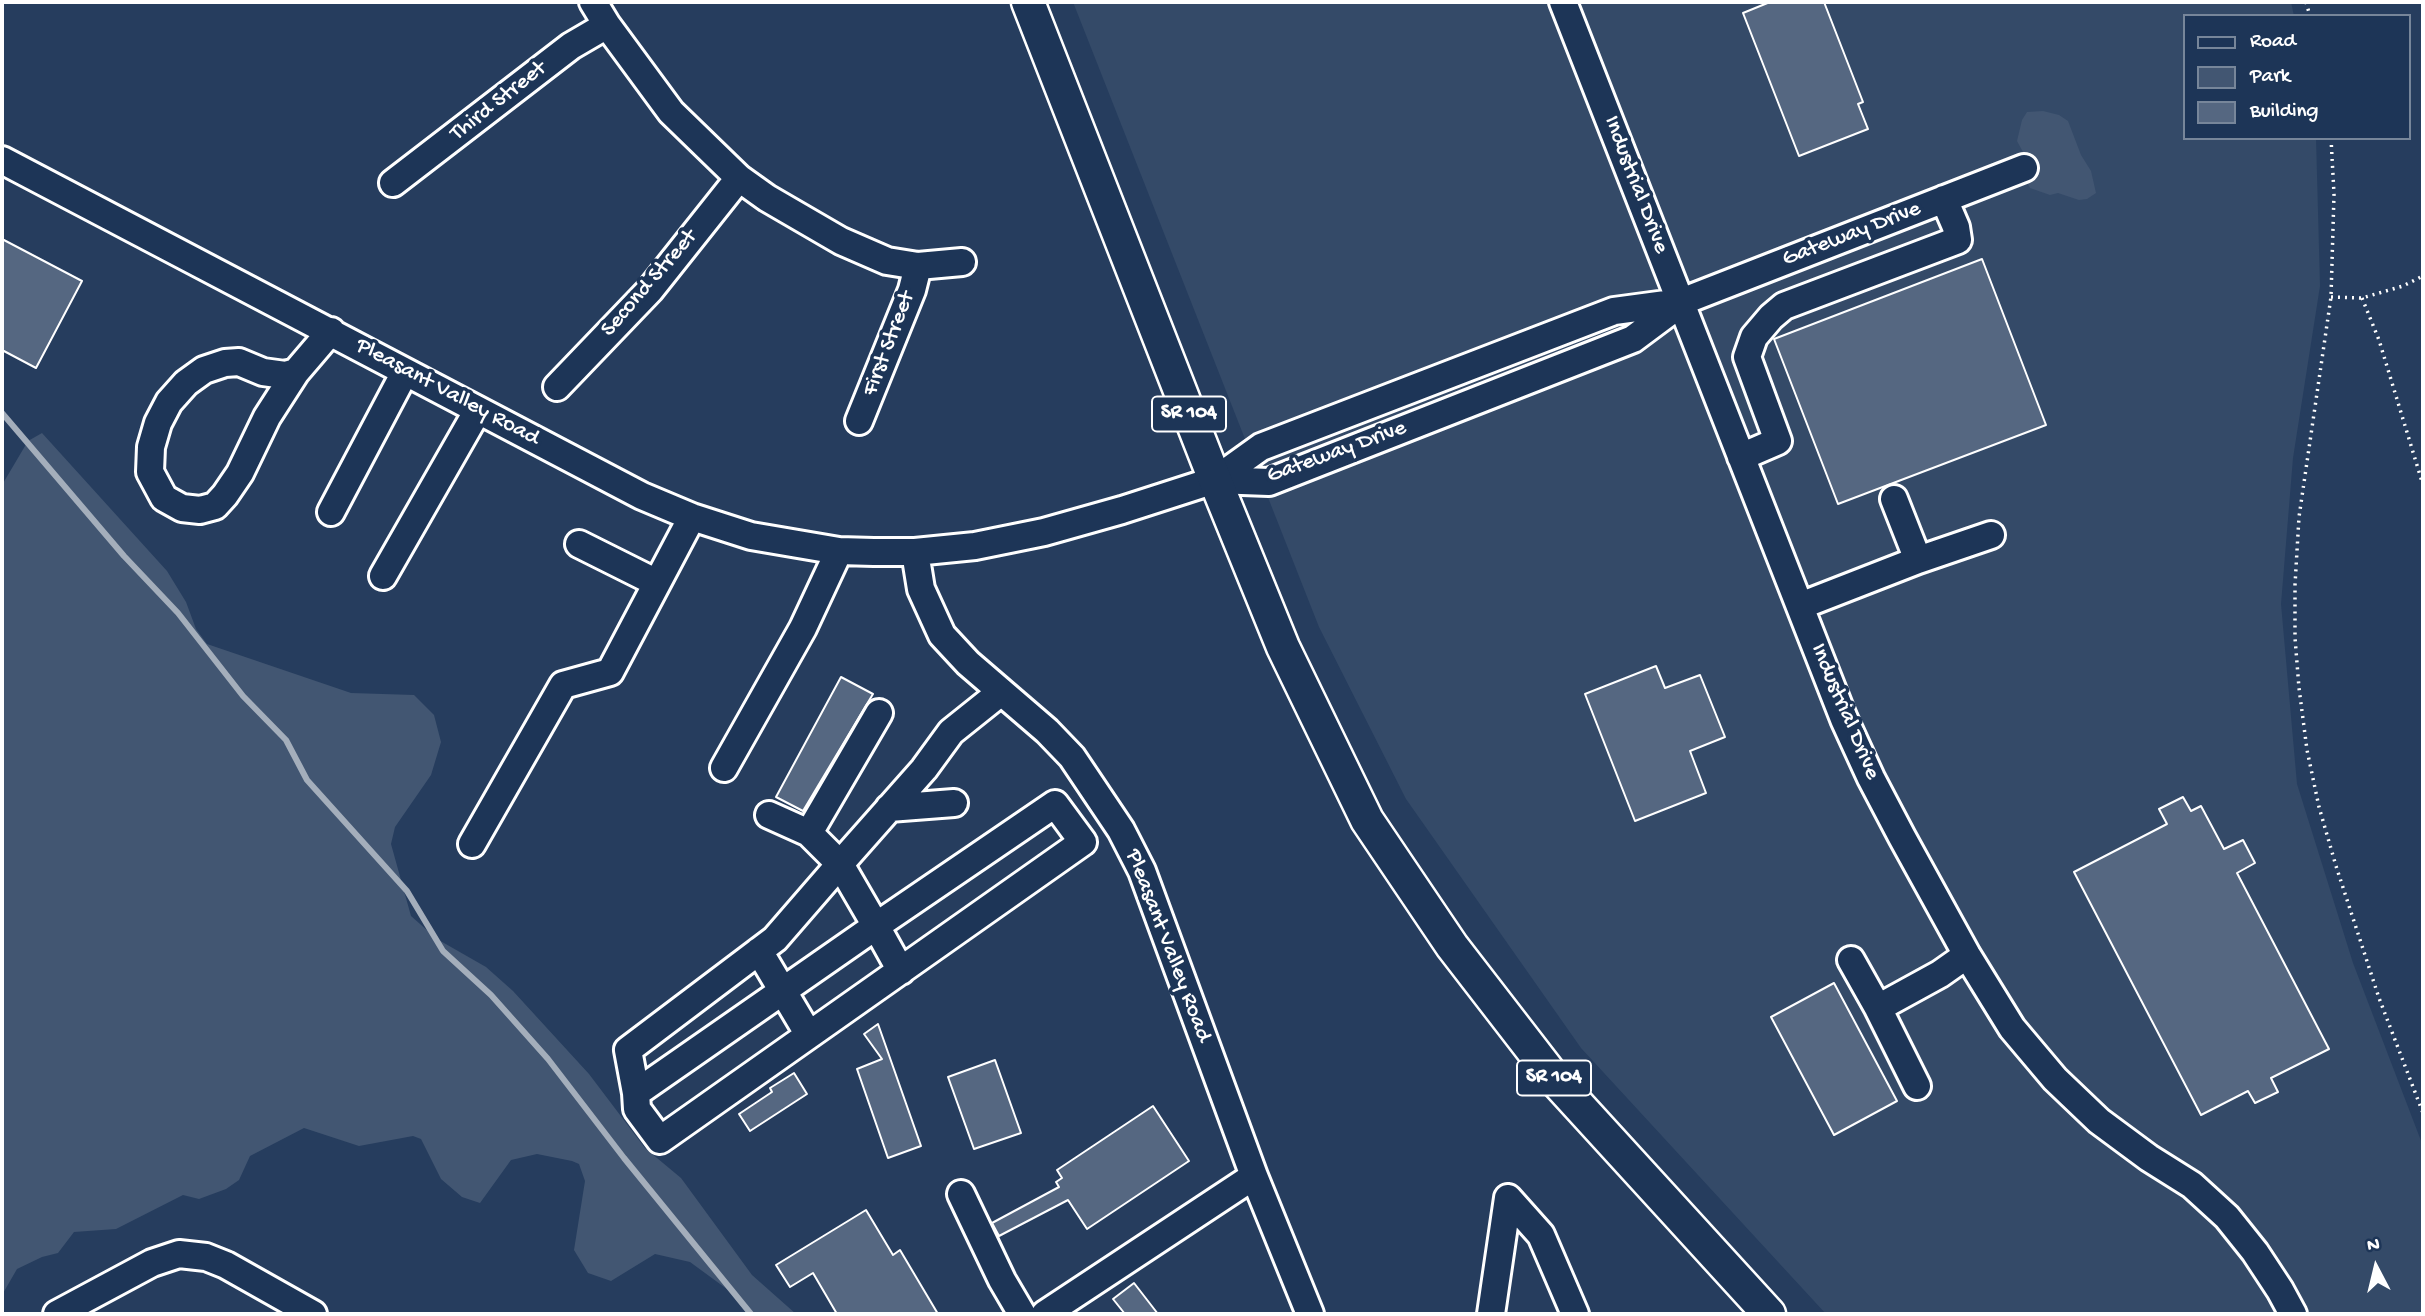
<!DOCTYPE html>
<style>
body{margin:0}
#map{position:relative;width:2425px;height:1316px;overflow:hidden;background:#263d5e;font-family:"Gochi Hand",sans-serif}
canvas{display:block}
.frame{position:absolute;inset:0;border:4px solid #fff;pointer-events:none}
.legend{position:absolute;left:2183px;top:14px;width:228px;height:126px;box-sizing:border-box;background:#1d3557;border:2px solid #77869a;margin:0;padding:9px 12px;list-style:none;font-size:21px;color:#fff}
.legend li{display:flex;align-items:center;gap:14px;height:35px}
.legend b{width:35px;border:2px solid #77869a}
.north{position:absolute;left:2341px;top:1232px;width:70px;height:70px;-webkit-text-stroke:5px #1d3557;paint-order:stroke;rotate:353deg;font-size:19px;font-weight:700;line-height:28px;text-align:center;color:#fff}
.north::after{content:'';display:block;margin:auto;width:24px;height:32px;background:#fff;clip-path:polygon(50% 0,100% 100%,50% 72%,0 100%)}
</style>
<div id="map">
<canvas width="2425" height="1316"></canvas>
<div class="frame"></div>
<ul class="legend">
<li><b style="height:9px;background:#1d3557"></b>Road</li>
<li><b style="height:19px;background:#425672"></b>Park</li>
<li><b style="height:19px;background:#556781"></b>Building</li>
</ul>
<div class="north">N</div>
</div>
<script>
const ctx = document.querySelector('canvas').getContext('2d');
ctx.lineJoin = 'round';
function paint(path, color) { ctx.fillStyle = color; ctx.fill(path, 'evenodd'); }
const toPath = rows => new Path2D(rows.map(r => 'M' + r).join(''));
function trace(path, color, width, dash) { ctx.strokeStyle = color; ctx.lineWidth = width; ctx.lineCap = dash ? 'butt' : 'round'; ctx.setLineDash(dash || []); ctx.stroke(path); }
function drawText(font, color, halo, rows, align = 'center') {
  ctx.font = font + ' "Gochi Hand",sans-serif'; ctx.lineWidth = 7; ctx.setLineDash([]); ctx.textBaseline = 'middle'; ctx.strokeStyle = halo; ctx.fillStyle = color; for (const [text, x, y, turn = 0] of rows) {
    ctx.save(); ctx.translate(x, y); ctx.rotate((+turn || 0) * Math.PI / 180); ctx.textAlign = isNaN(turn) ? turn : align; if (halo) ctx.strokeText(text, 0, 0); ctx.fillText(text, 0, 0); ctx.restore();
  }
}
const built = toPath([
 [1073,2,2291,2,2294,16,2185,16,2185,138,2316,138,2320,286,2293,458,2281,604,2297,784,2353,963,2423,1146,2423,1314,1826,1314,1581,1048,1406,799,1319,627]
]);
const green = toPath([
 [2043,111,2059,115,2068,121,2081,155,2091,171,2096,193,2087,199,2079,200,2058,193,2050,195,2030,188,2028,184,2031,172,2029,163,2017,141,2022,120,2027,112],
 [42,433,167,571,186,602,196,629,207,644,351,693,414,695,434,715,441,742,431,775,395,827,391,844,411,916,437,939,486,967,513,991,589,1074,645,1148,681,1178,752,1275,796,1314,749,1314,735,1295,690,1262,655,1254,611,1281,588,1273,574,1250,585,1181,579,1164,572,1161,537,1154,511,1160,480,1203,462,1197,441,1179,421,1139,413,1136,359,1146,304,1128,250,1156,239,1180,226,1189,199,1199,183,1195,116,1229,74,1232,58,1253,42,1257,17,1269,2,1295,2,485,28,441]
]);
const stream = toPath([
 [2,413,124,556,178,613,243,696,286,740,307,780,407,891,443,951,491,995,548,1059,624,1158,751,1314]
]);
const building = toPath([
 [1770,2,1824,2,1863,102,1858,104,1868,129,1799,156,1743,13,1770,2],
 [2,239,82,281,36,368,2,350,2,239],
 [1982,259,2046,425,1838,504,1774,339,1982,259],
 [1656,666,1665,688,1700,675,1725,737,1690,751,1706,793,1635,821,1585,694,1656,666],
 [841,677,873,694,803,811,776,797,841,677],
 [2183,797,2191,811,2201,806,2224,849,2243,840,2255,863,2237,873,2329,1049,2271,1078,2278,1092,2255,1103,2248,1091,2201,1115,2074,872,2167,824,2159,809,2183,797],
 [1834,983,1897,1101,1834,1135,1771,1017,1834,983],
 [878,1024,921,1146,888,1158,857,1069,882,1059,864,1034,878,1024],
 [995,1060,1021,1133,974,1149,948,1077,995,1060],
 [794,1073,807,1094,750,1131,739,1114,772,1092,770,1088,794,1073],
 [1153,1106,1189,1161,1087,1229,1068,1200,999,1236,992,1223,1059,1187,1056,1182,1062,1178,1057,1170,1153,1106],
 [866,1210,893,1255,900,1250,938,1314,837,1314,813,1273,790,1287,776,1265,866,1210],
 [1134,1283,1158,1314,1125,1314,1113,1299,1134,1283]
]);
const path = toPath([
 [2306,2,2310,16],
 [2331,138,2334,194,2331,297,2299,517,2295,585,2295,638,2299,688,2307,750,2319,807,2336,866,2379,998,2423,1113],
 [2331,297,2362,298,2403,286,2423,276],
 [2362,298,2379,340,2423,485]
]);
const minor = toPath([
 [593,2,607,25,671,112,739,178,767,198,841,241,887,261,918,266,962,262],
 [1563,2,1844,719,1871,778,1902,837,1967,955,2012,1028,2055,1079,2099,1121,2149,1158,2192,1185,2227,1217,2255,1252,2280,1290,2293,1314],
 [2,160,642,496,692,517,751,536,839,551,874,552,915,552,975,546,1044,532,1122,510,1215,480,1261,447,1614,311,1681,302,2024,168],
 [393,183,571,46,607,25],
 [296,372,267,417,240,473,225,495,215,506,200,510,182,508,164,498,150,472,151,447,158,423,169,402,186,383,204,370,225,363,239,362,263,372,285,375,296,372,331,331],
 [557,387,650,290,739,178],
 [859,421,912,290,918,266],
 [1741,457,1778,441,1747,357,1754,337,1771,317,1784,306,1958,240,1956,227,1944,199],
 [1215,480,1269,482,1633,339,1680,304],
 [1894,499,1918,560],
 [331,512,405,372],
 [579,544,657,583],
 [915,552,921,589,942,635,968,663,1047,731,1072,757,1121,830,1142,871,1254,1176,1310,1314],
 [383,576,478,410],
 [1800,606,1918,560,1991,535],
 [724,768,803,628,839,551],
 [889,808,954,803],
 [769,815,809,833,840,864,876,926,1055,804,1083,842,660,1140,637,1109,636,1093,628,1050,775,939,840,864,924,769,951,732,1001,692],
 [809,833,879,713],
 [472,844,563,685,610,672,692,517],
 [759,951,809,1035],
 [1851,960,1878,1008,1940,974,1967,955],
 [1878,1008,1917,1086],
 [636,1093,876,926,901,971],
 [961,1194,1002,1280,1022,1314],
 [1508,1198,1541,1235,1575,1314],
 [57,1314,152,1263,179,1254,206,1257,226,1265,313,1314],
 [1045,1314,1254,1176],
 [1491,1314,1508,1198]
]);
const major = toPath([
 [1028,2,1215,480,1283,647,1367,820,1452,946,1557,1082,1769,1314]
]);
const shields = [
 [1189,414,74],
 [1554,1078,74]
];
const shieldNames = [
 ["SR 104",1189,414],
 ["SR 104",1554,1078]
];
const streetNames = [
 ["Third Street",499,102,-38],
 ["Industrial Drive",1635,185,69],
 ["Gateway Drive",1852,235,-21],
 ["Second Street",650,284,-49],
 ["First Street",890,344,-69],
 ["Pleasant Valley Road",447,393,28],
 ["Gateway Drive",1337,453,-20],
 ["Industrial Drive",1844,712,67],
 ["Pleasant Valley Road",1167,946,69]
];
paint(built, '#344a68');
paint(green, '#425672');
trace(stream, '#a4aebb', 6);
paint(building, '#556781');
trace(building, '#fff', 2);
trace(minor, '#fff', 32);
trace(major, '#fff', 37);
trace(path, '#fff', 3.5, [2, 5]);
trace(minor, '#1d3557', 26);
trace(major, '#1d3557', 32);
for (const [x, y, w] of shields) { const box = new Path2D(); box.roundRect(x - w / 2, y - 17.5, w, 35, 5); ctx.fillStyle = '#1d3557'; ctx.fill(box); trace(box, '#fff', 2); }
drawText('bold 21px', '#fff', null, shieldNames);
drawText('23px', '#fff', '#1d3557', streetNames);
</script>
